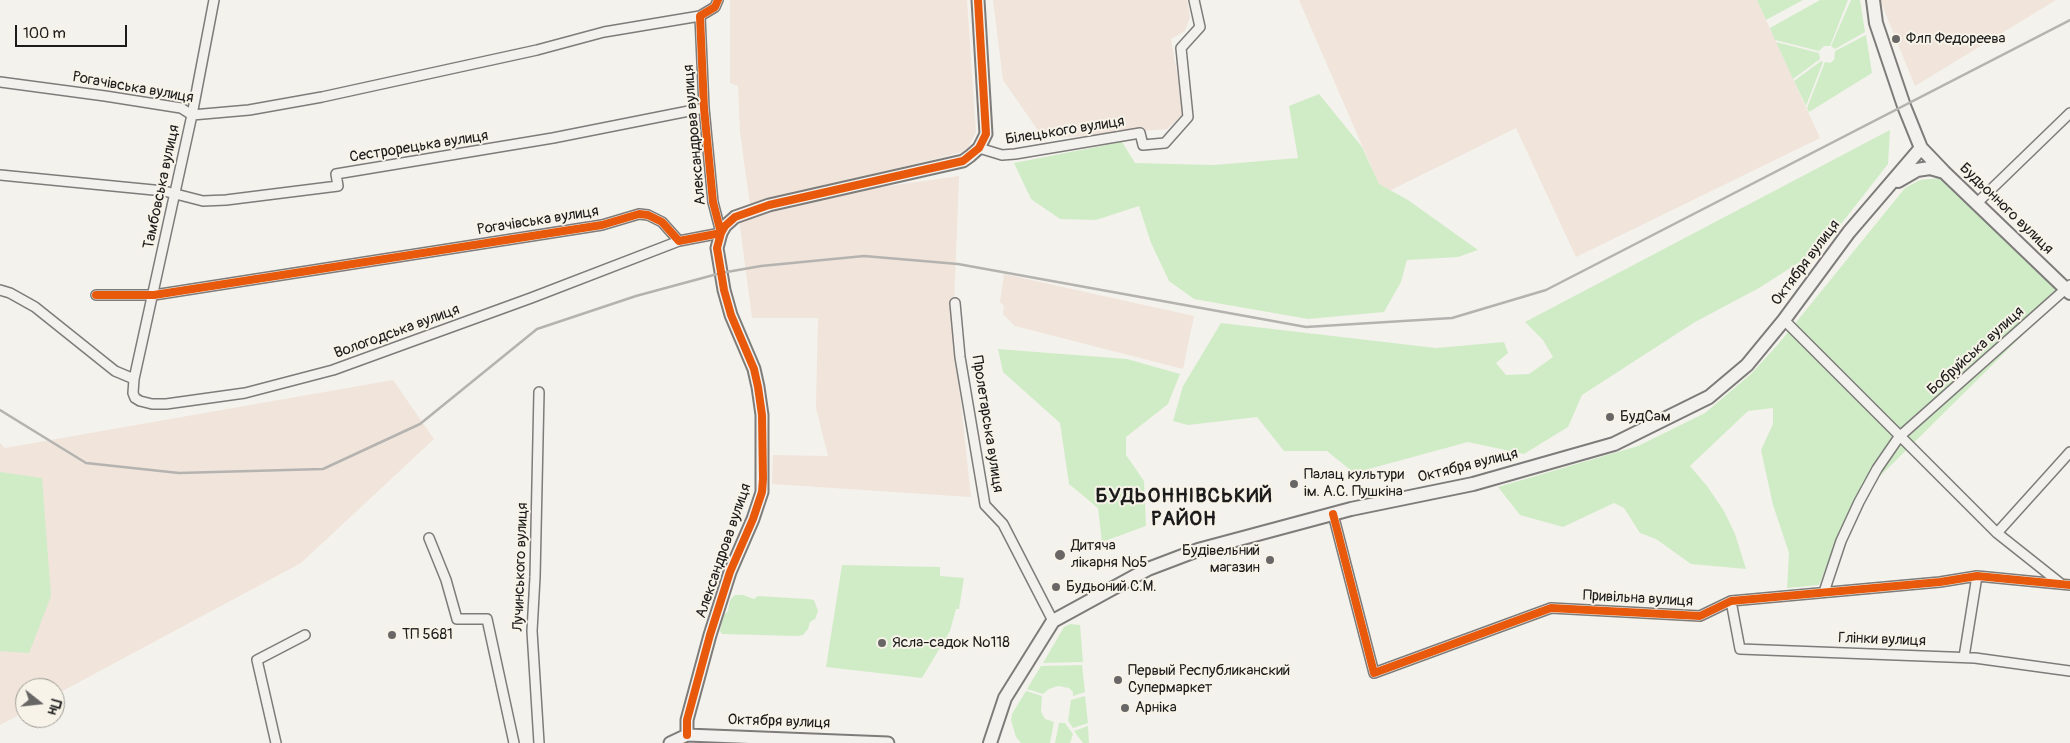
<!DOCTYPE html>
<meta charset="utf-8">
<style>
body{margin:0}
#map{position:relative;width:2070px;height:743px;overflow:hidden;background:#f4f2ec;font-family:Pangolin,sans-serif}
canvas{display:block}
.north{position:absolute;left:15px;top:678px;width:50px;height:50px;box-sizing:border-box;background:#f7f3e8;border:1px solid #9f9d96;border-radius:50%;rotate:106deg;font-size:14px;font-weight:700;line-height:20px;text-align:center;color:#1c1c1c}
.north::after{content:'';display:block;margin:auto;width:18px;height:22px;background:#686765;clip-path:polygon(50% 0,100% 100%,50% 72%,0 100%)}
.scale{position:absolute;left:15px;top:25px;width:112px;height:22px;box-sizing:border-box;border:2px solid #1c1c1c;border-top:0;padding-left:6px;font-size:15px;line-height:18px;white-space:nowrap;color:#1c1c1c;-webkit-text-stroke:4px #f7f3e8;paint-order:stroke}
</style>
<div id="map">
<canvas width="2070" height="743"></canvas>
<div class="north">Пн</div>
<div class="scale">100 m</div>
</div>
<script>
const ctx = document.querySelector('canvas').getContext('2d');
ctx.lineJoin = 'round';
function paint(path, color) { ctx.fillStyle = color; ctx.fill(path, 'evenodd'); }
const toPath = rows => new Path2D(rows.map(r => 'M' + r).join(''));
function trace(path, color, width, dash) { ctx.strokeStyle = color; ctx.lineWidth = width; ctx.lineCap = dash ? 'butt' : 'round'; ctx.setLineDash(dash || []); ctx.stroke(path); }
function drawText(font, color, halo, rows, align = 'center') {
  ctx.font = font + ' Pangolin,sans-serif'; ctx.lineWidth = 4; ctx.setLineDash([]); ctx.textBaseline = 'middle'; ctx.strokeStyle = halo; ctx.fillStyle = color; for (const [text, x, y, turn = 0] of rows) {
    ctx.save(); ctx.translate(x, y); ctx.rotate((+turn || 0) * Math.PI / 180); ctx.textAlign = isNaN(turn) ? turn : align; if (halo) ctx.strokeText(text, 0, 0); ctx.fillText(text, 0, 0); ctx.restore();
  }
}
const built = toPath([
 [730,0,967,0,976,132,966,151,750,205,740,132,738,86,730,83],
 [993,0,1187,0,1190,17,1185,31,1171,39,1184,113,1167,129,1044,139,1003,80],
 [1299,0,1757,0,1820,138,1576,257,1516,128,1383,194],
 [1880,0,2056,0,1915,86],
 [959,176,953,330,971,497,772,484,773,455,828,456,816,408,818,318,752,318,739,219,874,188],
 [1004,274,1194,316,1183,369,1015,326,1003,314,1004,306,1000,302],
 [393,380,434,439,301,563,55,695,55,688,25,688,25,712,0,725,0,443,5,448]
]);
const green = toPath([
 [1757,0,1803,0,1766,20],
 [1820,0,1848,0,1830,46,1824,46,1819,51,1775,40,1770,28],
 [1851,0,1860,0,1865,32,1835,49,1831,46],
 [1866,35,1872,73,1809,112,1807,108,1825,62,1830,63,1834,60,1835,51],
 [1776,42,1819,53,1820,59,1793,79],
 [1821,61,1823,62,1806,106,1794,81],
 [1319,94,1362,147,1379,184,1408,200,1478,250,1458,257,1407,260,1401,282,1384,312,1308,319,1194,299,1169,281,1151,243,1139,206,1096,220,1060,219,1031,199,1014,163,1122,142,1135,163,1214,165,1298,158,1289,106],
 [1890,130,1888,164,1823,247,1759,288,1695,322,1582,395,1568,427,1524,454,1468,442,1354,473,1327,451,1284,451,1257,417,1188,425,1173,421,1183,386,1221,323,1436,348,1504,342,1508,353,1496,363,1506,375,1529,374,1553,357,1543,340,1525,322],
 [1939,178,2063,295,1852,504,1819,585,1787,588,1789,553,1773,505,1761,450,1773,424,1773,408,1748,411,1690,466,1707,486,1724,511,1735,534,1746,569,1691,564,1656,539,1640,533,1624,508,1614,503,1563,527,1520,515,1498,487,1638,446,1705,413,1751,374,1780,342,1905,188,1920,180],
 [998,349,1127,359,1180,374,1168,404,1126,437,1126,455,1144,481,1146,526,1102,542,1098,508,1069,484,1060,423,1003,372],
 [0,472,42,478,51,596,29,653,0,651],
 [842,565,940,567,940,576,964,578,959,609,956,609,950,631,922,678,826,667],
 [735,595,743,595,754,599,758,596,808,599,814,600,818,611,815,619,810,622,808,629,803,635,797,636,722,634,720,631,721,625,724,615,728,611,730,600],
 [1070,624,1080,625,1083,662,1043,663,1064,627],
 [1082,665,1085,692,1073,696,1073,692,1069,688,1058,686,1049,689,1043,694,1027,689,1041,666],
 [1026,691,1042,696,1041,712,1045,719,1054,722,1050,743,1021,743,1016,737,1011,720,1012,714],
 [1085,696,1088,723,1073,728,1068,721,1071,700],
 [1059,723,1065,723,1073,734,1070,743,1055,743],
 [1088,726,1089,743,1083,743,1074,731]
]);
const minor = toPath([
 [214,0,192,115,134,379,133,393,135,398,140,401,152,404,166,404,245,393,333,370,531,298,679,241],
 [0,82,105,96,181,108,192,115,249,110,322,97,537,50,604,32,700,16],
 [979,148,1002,155,1015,154,1140,133,1143,145,1165,143,1188,117,1181,48,1200,27,1194,0],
 [0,175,164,191,203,201,226,200,338,186,336,174,553,138,704,108],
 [1977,203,2070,113],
 [0,290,10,293,35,307,115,371,134,379],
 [96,295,154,295,602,225,639,214,648,215,662,222,679,241,721,233,713,202,704,108,700,16,715,7,718,0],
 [955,303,960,357,985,505,1003,524,1053,621],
 [1784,320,1997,533,2060,583],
 [539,392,535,577,532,631,539,743],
 [1333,514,1374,673,1551,608,1700,616,1731,601,1940,582,1977,576,2070,585],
 [1997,533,2070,452],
 [429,538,446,580,457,619,487,619,514,743],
 [1824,592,1841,541,1859,502,1877,469,1899,437,2070,285],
 [1731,601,1740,649,1975,658,2070,671],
 [1964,657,1977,576],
 [276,743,257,660,305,635]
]);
const tertiary = toPath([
 [687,735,687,720,710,635,730,572,753,519,762,492,762,415,758,387,754,369,731,315,724,290,717,248,721,233,725,226,735,217,769,205,963,161,970,156,979,148,986,134,978,0],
 [670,743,687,735,888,743]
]);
const secondary = toPath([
 [1873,0,1876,23,1904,106,1921,148,1944,172,2070,293],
 [1898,181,1917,170,1930,168,1944,172],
 [990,743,1005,698,1053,621,1148,569,1198,550,1351,509,1473,484,1614,444,1709,397,1747,365,1784,320,1849,232,1921,148]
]);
const rail = toPath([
 [0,410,86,463,179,473,323,469,420,424,537,329,636,296,721,273,761,266,864,256,958,264,1306,327,1452,318,1546,290,2070,20]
]);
const cycleway = toPath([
 [96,295,154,295,602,225,639,214,648,215,662,222,679,241,721,233,725,226,735,217,769,205,963,161,979,148,986,134,978,0],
 [1333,514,1374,673,1551,608,1700,616,1731,601,1940,582,1977,576,2070,585],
 [687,735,687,720,710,635,730,572,753,519,762,492,763,479,762,415,758,387,754,369,731,315,724,290,717,248,721,233,713,202,704,108,700,16,715,7,718,0]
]);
const markers = [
 [1896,39,5,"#686765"],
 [1610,417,5,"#686765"],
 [1294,484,5,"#686765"],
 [1060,555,6,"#686765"],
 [1270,560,5,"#686765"],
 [1056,587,5,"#686765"],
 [392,635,5,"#686765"],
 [882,643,5,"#686765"],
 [1118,680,5,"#686765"],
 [1125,708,5,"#686765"]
];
const poiNames = [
 ["Флп Федореева",1906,39],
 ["БудСам",1620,417],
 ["Палац культури",1304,475],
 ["ім. А.С. Пушкіна",1304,492],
 ["Дитяча",1071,546],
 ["лікарня №5",1071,563],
 ["Будівельний",1260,551,"right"],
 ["магазин",1260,568,"right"],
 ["Будьоний С.М.",1066,587],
 ["ТП 5681",402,635],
 ["Ясла-садок №118",892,643],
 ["Первый Республиканский",1128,671],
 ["Супермаркет",1128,688],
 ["Арніка",1135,708]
];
const streetNames = [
 ["Рогачівська вулиця",133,88,10],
 ["Білецького вулиця",1065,131,-9],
 ["Александрова вулиця",695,135,-95],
 ["Сестрорецька вулиця",419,147,-9],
 ["Тамбовська вулиця",162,187,-78],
 ["Будьонного вулиця",2006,209,44],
 ["Рогачівська вулиця",538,221,-9],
 ["Октября вулиця",1806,263,-53],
 ["Вологодська вулиця",397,332,-20],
 ["Бобруйська вулиця",1976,351,-42],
 ["Пролетарська вулиця",987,424,81],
 ["Октября вулиця",1468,466,-14],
 ["Александрова вулиця",724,551,-71],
 ["Лучинського вулиця",521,567,-88],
 ["Привільна вулиця",1638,599,3],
 ["Глінки вулиця",1882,640,2],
 ["Октября вулиця",779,722,2]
];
const districtNames = [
 ["БУДЬОННІВСЬКИЙ",1184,497],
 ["РАЙОН",1184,520]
];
paint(built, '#f0e4db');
paint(green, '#d0ecc7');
trace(minor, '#7d7c7a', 12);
trace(tertiary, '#7d7c7a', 15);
trace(secondary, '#7d7c7a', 16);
trace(minor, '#f2f1ed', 9);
trace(tertiary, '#f2f1ed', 11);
trace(secondary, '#f2f1ed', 12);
trace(rail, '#b4b3b0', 2.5);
trace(cycleway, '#e8590c', 8);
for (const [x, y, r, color] of markers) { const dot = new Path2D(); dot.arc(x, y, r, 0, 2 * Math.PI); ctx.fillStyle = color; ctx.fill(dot); trace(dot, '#f7f3e8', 2); }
drawText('15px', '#1c1c1c', '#f7f3e8', poiNames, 'left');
drawText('15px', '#1c1c1c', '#f7f3e8', streetNames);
ctx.letterSpacing = '1px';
drawText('bold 20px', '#1c1c1c', '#f7f3e8', districtNames);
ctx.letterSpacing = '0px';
</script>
